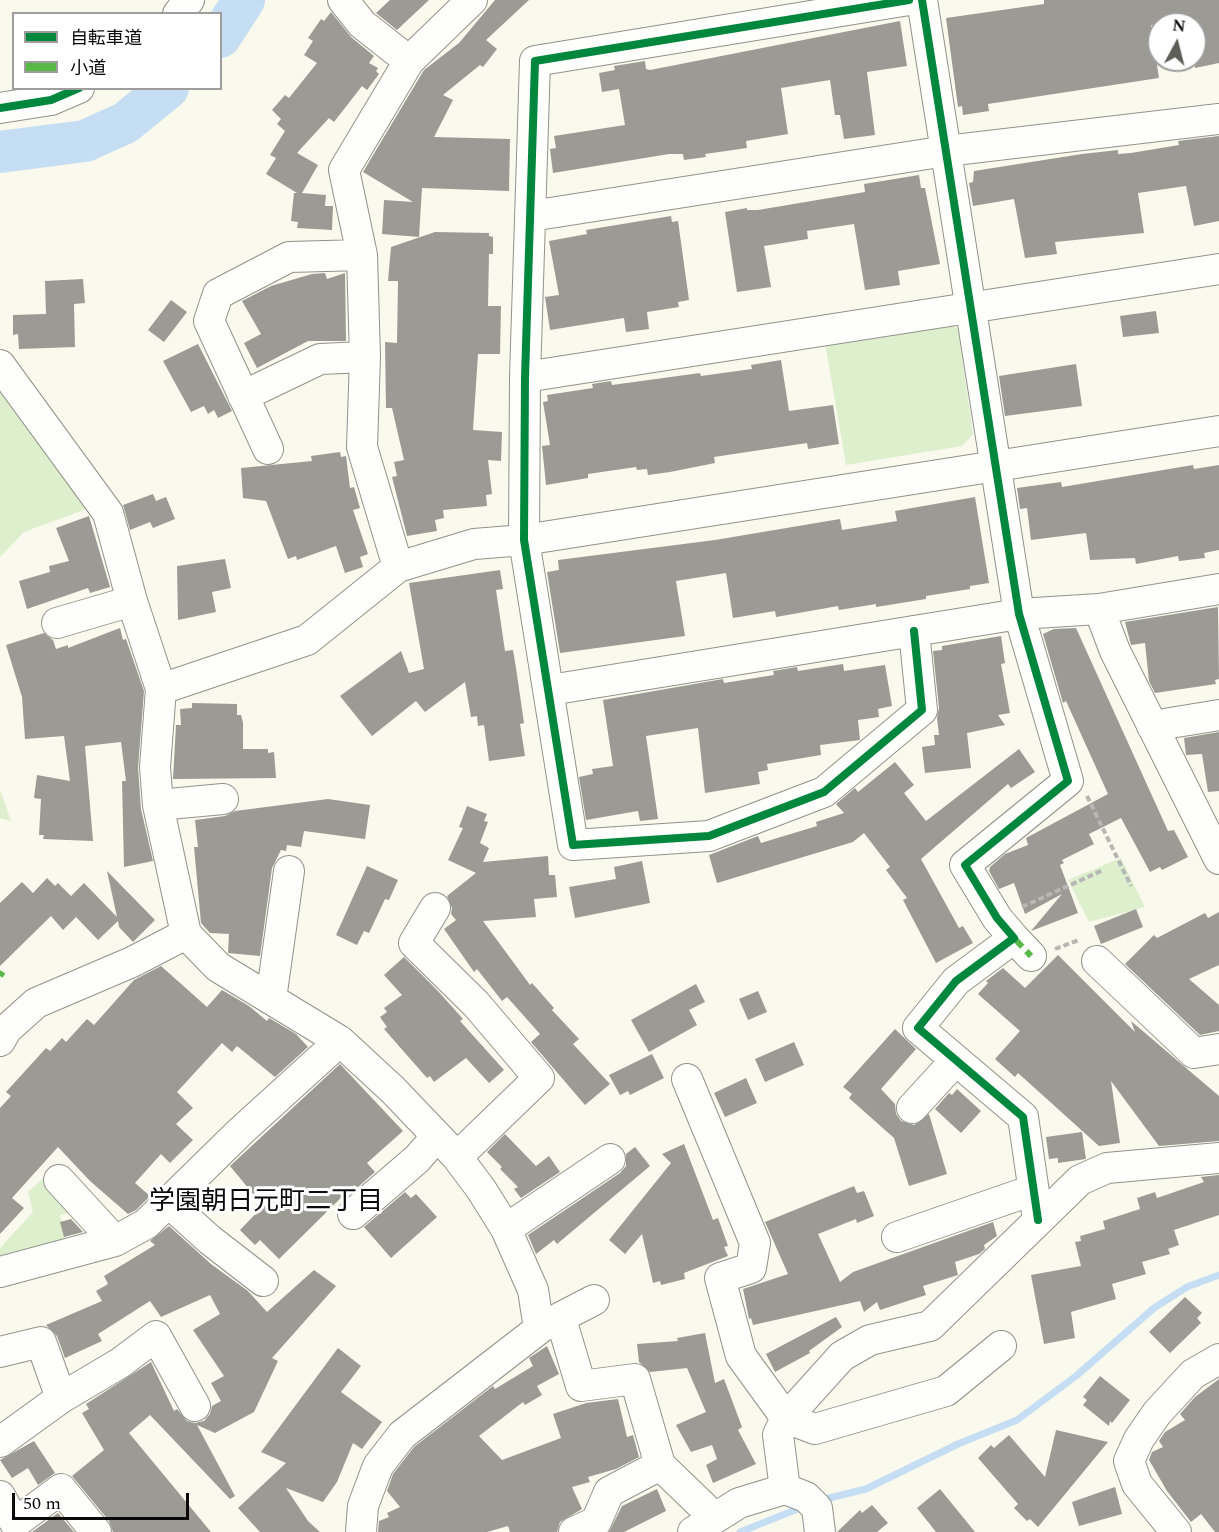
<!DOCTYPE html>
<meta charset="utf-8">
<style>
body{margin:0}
#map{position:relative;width:1219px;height:1532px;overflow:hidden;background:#faf9ed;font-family:Spectral,"Noto Sans JP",serif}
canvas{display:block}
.legend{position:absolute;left:12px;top:12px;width:210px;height:78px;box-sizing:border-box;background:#fff;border:2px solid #9d9d9d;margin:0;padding:8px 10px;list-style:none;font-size:18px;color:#0a0a0a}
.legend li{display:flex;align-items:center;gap:12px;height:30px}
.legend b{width:30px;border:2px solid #9d9d9d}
.north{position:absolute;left:1147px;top:12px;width:60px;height:60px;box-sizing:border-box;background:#fff;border:2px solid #9d9d9d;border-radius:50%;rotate:7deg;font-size:16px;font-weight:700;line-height:24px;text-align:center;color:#0a0a0a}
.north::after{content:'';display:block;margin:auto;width:21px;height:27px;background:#5e5e59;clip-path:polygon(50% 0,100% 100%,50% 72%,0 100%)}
.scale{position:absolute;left:12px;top:1493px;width:177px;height:27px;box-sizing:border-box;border:3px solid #0a0a0a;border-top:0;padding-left:8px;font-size:18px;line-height:21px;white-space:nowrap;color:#0a0a0a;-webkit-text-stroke:4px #fff;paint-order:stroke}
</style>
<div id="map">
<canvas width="1219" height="1532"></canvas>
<ul class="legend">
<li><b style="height:8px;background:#00873e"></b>自転車道</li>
<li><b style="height:8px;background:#58b947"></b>小道</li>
</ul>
<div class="north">N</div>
<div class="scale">50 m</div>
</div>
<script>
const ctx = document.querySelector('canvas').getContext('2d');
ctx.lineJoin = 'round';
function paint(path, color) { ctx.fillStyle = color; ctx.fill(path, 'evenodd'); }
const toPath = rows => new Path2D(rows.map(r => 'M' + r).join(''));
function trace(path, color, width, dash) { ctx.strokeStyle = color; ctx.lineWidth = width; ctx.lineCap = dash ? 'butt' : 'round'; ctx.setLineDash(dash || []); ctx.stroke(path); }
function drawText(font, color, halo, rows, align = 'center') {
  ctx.font = font + ' Spectral,"Noto Sans JP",serif'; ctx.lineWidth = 6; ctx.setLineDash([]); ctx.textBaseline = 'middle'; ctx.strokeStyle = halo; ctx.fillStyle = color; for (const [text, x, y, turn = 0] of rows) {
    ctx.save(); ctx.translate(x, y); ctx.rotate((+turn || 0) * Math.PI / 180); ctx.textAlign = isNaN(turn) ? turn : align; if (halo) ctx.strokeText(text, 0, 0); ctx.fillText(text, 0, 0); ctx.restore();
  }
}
const green = toPath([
 [948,323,958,329,973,434,962,446,846,465,825,343],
 [0,377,92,507,24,532,0,557],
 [0,790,11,821,0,818],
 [1121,858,1145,907,1089,922,1068,880],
 [58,1165,93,1206,60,1215,68,1247,0,1262,0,1248,33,1212,28,1192]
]);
const stream = toPath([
 [821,1500,866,1489,958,1444,1017,1420,1076,1376,1154,1308,1187,1287,1219,1275],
 [740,1532,805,1506]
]);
const river = toPath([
 [220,37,244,0],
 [0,152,85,141,125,123,168,88]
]);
const building = toPath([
 [390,0,429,0,397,30,376,13],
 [495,0,529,0,486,40,497,49,483,67,480,65,443,95,453,100,434,137,510,139,509,191,422,188,419,237,382,234,384,200,413,202,363,172,424,70,459,43],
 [1044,0,1219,0,1219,63,1195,68,1195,18,1151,25,1159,78,988,104,989,111,963,115,962,106,958,107,946,18,1044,4],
 [331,12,351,37,374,56,369,63,378,68,376,71,379,74,367,90,362,86,334,122,329,118,297,153,318,165,302,193,326,195,325,206,333,206,332,230,297,228,298,222,291,221,294,193,297,193,266,174,276,158,270,155,285,131,277,124,281,119,272,110,285,95,289,98,317,63,304,55,313,41,308,38,321,19,324,21],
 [900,21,907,66,867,72,875,135,844,139,840,115,835,115,830,80,781,88,788,134,746,141,747,148,705,154,706,157,684,160,683,154,669,154,553,173,550,149,556,148,554,136,625,125,619,89,602,92,599,73,615,70,614,66,645,61,646,69,650,70],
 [1219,136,1219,221,1194,226,1186,186,1138,193,1144,233,1055,242,1057,254,1025,258,1014,199,973,206,969,183,973,182,974,171,1082,154,1118,150,1118,154,1131,153,1179,145,1178,141],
 [919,175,921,188,925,188,940,264,898,271,900,285,865,290,854,224,807,231,808,239,764,246,771,287,737,292,725,212,747,208,747,210,758,210,865,192,864,184],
 [671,216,672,222,678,221,689,300,678,302,679,307,647,312,649,329,626,332,624,318,550,330,545,297,559,295,549,241,587,234,586,230],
 [435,232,489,233,489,236,493,237,493,254,489,254,488,306,501,306,500,354,478,354,473,430,502,432,501,461,488,460,492,494,486,495,487,506,443,510,444,518,435,520,437,531,407,536,392,477,397,476,394,462,404,460,392,408,386,408,385,342,397,343,398,281,388,281,391,247],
 [325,273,327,279,345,273,346,341,308,341,257,368,244,343,261,334,242,301,271,286,312,274],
 [83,279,85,303,74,304,75,347,19,349,18,334,13,335,13,315,46,314,45,281],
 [171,300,187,312,164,342,148,330],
 [1156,311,1159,333,1123,337,1120,316],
 [198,344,232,411,218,418,214,410,208,414,204,406,191,412,163,361],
 [781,360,789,411,833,405,839,444,808,449,807,443,714,457,715,463,670,472,648,475,647,469,637,470,636,467,588,474,588,478,546,485,542,446,550,445,543,402,548,401,547,395,593,388,592,384,611,381,612,385,700,373,701,376,752,369,751,365],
 [1076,364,1082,406,1005,416,999,376],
 [340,452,341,457,346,456,350,488,354,487,360,508,353,510,368,554,360,557,363,567,345,573,336,546,297,560,296,556,288,559,266,501,243,498,241,468,312,461,311,456],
 [1193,465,1194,469,1219,465,1219,550,1204,553,1205,558,1179,561,1178,556,1136,564,1135,558,1090,560,1086,533,1031,540,1027,508,1020,509,1017,488,1061,482,1062,487],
 [153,494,156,501,166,497,175,519,153,528,150,522,130,530,123,505],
 [975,497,989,583,970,586,970,589,926,596,926,599,876,607,876,604,839,610,838,606,776,617,775,611,733,618,726,573,676,581,685,636,560,653,547,572,559,570,558,560,715,540,840,519,842,530,897,521,895,511],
 [89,516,110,587,90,593,88,588,27,609,19,581,50,572,49,566,69,561,56,528],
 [225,559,231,588,212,592,216,612,178,620,177,566],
 [500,570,503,589,496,590,505,651,513,650,516,668,524,723,520,724,525,756,489,761,484,725,478,726,477,716,471,717,465,682,425,712,416,701,372,736,340,696,401,651,409,673,424,669,409,583],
 [1218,607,1219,679,1215,680,1216,684,1155,693,1149,681,1145,643,1131,645,1125,622],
 [120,628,123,640,126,639,144,691,138,768,141,809,153,861,124,867,122,781,126,781,121,742,85,746,93,841,43,839,44,835,39,835,41,799,34,798,37,775,70,781,64,736,25,739,22,697,6,645,44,633,53,640,56,649,68,645,68,648],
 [1076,628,1168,831,1174,830,1188,857,1162,870,1160,867,1150,872,1121,818,1089,834,1094,844,1062,860,1064,863,1060,865,1078,913,1031,931,1062,894,1025,914,1014,883,999,889,989,871,990,867,1005,854,1028,845,1026,838,1108,794,1066,701,1063,703,1043,634,1054,629],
 [1001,636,1005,663,1001,664,1010,713,998,715,1005,725,967,733,971,768,925,773,922,747,935,745,934,735,939,735,937,718,939,708,933,651,942,650,942,646],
 [843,664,844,671,885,665,892,706,878,709,879,717,858,720,860,740,820,745,821,755,767,764,768,770,758,772,760,784,705,793,698,728,646,736,658,819,640,821,638,811,586,820,579,777,593,774,592,769,613,766,603,700,723,679,724,683,774,675,773,671,797,667,798,671],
 [192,703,237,704,237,715,241,715,243,723,243,749,268,749,268,753,274,752,276,778,173,779,176,725,181,725,180,709,192,708],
 [1219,732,1219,791,1208,792,1202,754,1186,755,1184,738],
 [1019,749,1035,772,1011,788,1008,784,921,859,959,928,963,926,973,943,936,963,903,900,907,898,886,870,890,867,864,833,853,842,717,883,709,855,758,836,761,843,817,826,816,822,844,813,836,804,855,788,858,792,895,762,914,785,904,793,926,821],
 [328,799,370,805,365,839,304,831,301,847,287,845,286,851,281,850,272,868,260,956,228,953,229,934,210,933,201,923,194,847,198,847,195,820,225,816,235,811],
 [467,806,487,814,484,821,488,822,480,843,489,848,483,862,548,856,549,875,555,875,557,897,534,899,536,917,483,921,530,985,532,983,554,1008,552,1010,579,1039,573,1044,610,1084,585,1105,531,1042,540,1034,507,997,502,1001,477,969,474,972,444,929,456,920,451,914,452,908,447,896,476,873,448,860,463,828,459,827],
 [642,861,650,903,575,918,569,887,616,879,614,867],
 [367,866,398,880,389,900,385,899,369,933,364,931,357,945,336,935],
 [107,871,155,920,133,942,119,927,118,921,98,940,76,917,63,930,51,916,0,966,0,903,22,882,33,893,47,878,55,886,58,883,71,896,84,883,117,917],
 [1136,909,1143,927,1101,944,1094,926],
 [1219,912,1219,965,1189,979,1219,1005,1219,1031,1200,1035,1125,964,1154,935,1157,938,1205,913,1208,918],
 [1058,955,1135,1032,1131,1021,1219,1096,1219,1141,1159,1146,1111,1081,1120,1143,1099,1146,1018,1073,1015,1077,995,1059,1020,1031,978,994,988,983,986,981,1003,968,1025,988],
 [404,957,438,991,463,1019,460,1021,504,1070,489,1083,466,1058,434,1082,430,1076,427,1078,384,1029,387,1027,380,1017,387,1012,384,1008,402,995,384,975],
 [161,966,207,1007,222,990,249,1006,267,1021,269,1018,296,1034,308,1047,275,1077,237,1046,232,1052,222,1043,177,1092,193,1108,176,1124,193,1140,170,1163,161,1154,135,1183,150,1196,136,1210,128,1214,90,1181,58,1147,12,1198,24,1208,0,1234,0,1108,11,1096,6,1092,46,1048,50,1051,62,1038,66,1042,87,1019,94,1025,134,980],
 [696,984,705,1002,689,1010,697,1025,649,1052,631,1020],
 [758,991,767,1012,748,1020,739,999],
 [895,1029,916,1049,881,1089,895,1104,896,1114,901,1121,914,1125,929,1114,947,1174,909,1186,894,1138,849,1098,852,1094,843,1087],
 [794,1042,804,1065,765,1082,755,1059],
 [652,1054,664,1078,630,1095,628,1091,620,1095,609,1075],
 [340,1064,403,1131,367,1163,375,1172,357,1188,354,1185,279,1259,260,1240,255,1245,240,1230,263,1206,230,1166],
 [746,1078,757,1103,725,1117,714,1093],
 [957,1089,981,1111,961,1133,935,1109,949,1093,952,1095],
 [1082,1132,1086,1159,1058,1163,1058,1158,1049,1159,1046,1137],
 [505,1134,536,1166,549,1156,560,1172,521,1198,514,1189,518,1187,500,1169,502,1167,487,1152],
 [684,1144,713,1220,718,1218,728,1246,724,1247,728,1256,684,1273,685,1279,661,1285,660,1281,653,1283,642,1234,625,1254,609,1240,671,1163,662,1154],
 [635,1147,650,1166,557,1244,554,1240,536,1254,528,1235,620,1173,626,1166,626,1154],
 [1219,1175,1219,1215,1174,1230,1179,1245,1168,1249,1170,1254,1142,1262,1146,1274,1112,1284,1116,1299,1071,1312,1075,1338,1044,1344,1031,1275,1081,1266,1075,1242,1081,1241,1080,1236,1105,1229,1103,1221,1140,1209,1137,1198,1155,1192,1157,1198,1204,1182,1201,1177],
 [854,1186,857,1193,864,1191,874,1216,857,1223,856,1219,818,1234,840,1282,853,1272,993,1222,997,1236,984,1245,985,1249,979,1254,955,1262,958,1275,923,1286,926,1295,880,1310,877,1302,864,1312,860,1301,753,1325,751,1318,749,1319,743,1289,788,1274,765,1222],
 [405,1192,411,1198,416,1194,437,1217,391,1258,364,1227],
 [71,1219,83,1232,64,1237,60,1222],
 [169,1226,211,1264,248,1291,267,1312,314,1270,336,1286,272,1358,278,1361,254,1412,215,1433,197,1425,235,1496,230,1499,150,1415,129,1433,211,1532,113,1532,109,1521,72,1476,104,1450,82,1413,89,1409,86,1404,151,1362,174,1411,177,1409,187,1421,195,1423,204,1421,210,1414,212,1406,221,1401,211,1383,224,1376,193,1330,220,1314,210,1295,161,1317,150,1301,98,1334,102,1341,65,1358,57,1336,46,1325,102,1301,96,1291,108,1284,104,1276,155,1245,150,1241],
 [1185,1297,1202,1313,1197,1318,1201,1323,1170,1353,1149,1332],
 [836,1317,842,1327,809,1351,810,1353,775,1372,766,1354],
 [705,1333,715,1383,724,1379,742,1427,738,1430,756,1464,713,1483,706,1465,717,1459,712,1445,691,1452,676,1425,706,1412,687,1368,650,1372,639,1362,637,1344,678,1341,677,1338],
 [547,1346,559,1374,537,1386,542,1395,525,1405,523,1402,479,1436,502,1460,561,1438,553,1414,586,1403,618,1399,627,1437,633,1435,639,1457,616,1469,588,1477,590,1482,572,1487,582,1509,560,1522,557,1532,510,1532,508,1526,487,1532,378,1532,379,1521,389,1517,387,1513,400,1507,387,1491,393,1474,414,1447,493,1386,495,1389,533,1366,529,1358],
 [338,1348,361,1366,341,1392,382,1422,362,1449,353,1443,337,1482,323,1502,286,1488,308,1521,320,1532,260,1532,238,1508,286,1463,261,1452],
 [1100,1376,1130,1400,1112,1423,1110,1421,1109,1426,1083,1405,1087,1400,1083,1397],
 [1219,1379,1219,1532,1215,1532,1201,1514,1191,1522,1167,1491,1149,1460,1152,1452,1163,1447,1159,1441,1165,1432,1185,1420,1180,1414,1195,1397],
 [1056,1430,1108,1442,1038,1527,1030,1519,1027,1521,1014,1508,1018,1504,978,1458,991,1445,994,1448,1009,1435,1045,1477],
 [34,1441,55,1473,38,1485,28,1468,12,1478,0,1460],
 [1115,1487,1122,1514,1079,1526,1072,1502],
 [657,1489,666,1511,624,1532,609,1532,622,1506],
 [940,1489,975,1532,936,1532,917,1508],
 [872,1505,888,1523,877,1532,837,1532,860,1510,862,1513],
 [58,1513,74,1532,32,1532]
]);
const path = toPath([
 [1087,796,1131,886],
 [1022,907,1103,870],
 [1055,949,1079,940]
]);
const minor = toPath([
 [343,0,362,24,409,61],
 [909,0,535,61,525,377,524,540,573,845,709,836,824,792,922,710,914,631],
 [922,0,1019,614,1068,781,965,865,997,918,1014,938,956,981,918,1028,1023,1117,1038,1220],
 [178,14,189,0],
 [0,108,51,100,79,88],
 [531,216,946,151,1219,119],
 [0,365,108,513,132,601],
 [525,377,1219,269],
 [243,396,320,359,365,357],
 [268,449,209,321,218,294,289,257,362,255],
 [398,567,362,447,365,357,362,255,344,170,409,61,472,0],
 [1099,609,1115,651,1219,859],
 [57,623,132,601,161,689,155,767,158,805,186,934,218,967,340,1041,393,1090,457,1157,481,1189,506,1229,533,1290,539,1329,402,1435,378,1466,363,1506,361,1532],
 [161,689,307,640,398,567,474,544,524,540,1219,431],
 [550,690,1019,614,1099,609,1219,589],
 [1152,726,1219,715],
 [158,805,223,799],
 [435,908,414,943,476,1004,539,1078,457,1157],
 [1014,938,1031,956],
 [1097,961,1194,1053,1219,1049],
 [271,999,289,871],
 [0,1041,7,1029,36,1003,132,962,186,934],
 [687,1079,755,1243,751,1268,720,1278,741,1356,786,1418,815,1429,946,1391,1001,1346],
 [912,1108,955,1061],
 [59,1180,115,1241],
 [168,1202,210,1240,263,1281],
 [353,1214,417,1159,437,1136],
 [506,1229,610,1159],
 [897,1237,1033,1190],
 [0,1272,115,1241,146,1224,241,1131,340,1041],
 [561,1319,581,1386,635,1379,660,1465,714,1517],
 [544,1326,594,1300],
 [0,1352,41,1342,61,1398],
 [0,1442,61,1398,120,1363,156,1336,195,1406],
 [785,1489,778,1435,786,1418,842,1356,870,1340,930,1326,1080,1180,1107,1168,1219,1158],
 [0,1496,15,1523,61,1489,96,1532],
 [574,1532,596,1522,609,1492,660,1465],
 [693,1532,739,1503,785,1489,806,1497,817,1508,820,1532],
 [1176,1532,1137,1484,1129,1461,1139,1439,1157,1413,1193,1374,1219,1359]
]);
const quiet = toPath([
 [1014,938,1031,956],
 [0,976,3,972]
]);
const cycleway = toPath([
 [909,0,535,61,525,377,524,540,573,845,709,836,824,792,922,710,914,631],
 [922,0,1019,614,1068,781,965,865,997,918,1014,938,956,981,918,1028,1023,1117,1038,1220],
 [0,108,51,100,79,88]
]);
const neighbourhoodNames = [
 ["学園朝日元町二丁目",266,1204]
];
paint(green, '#deefcd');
trace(stream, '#c5def3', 7);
trace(river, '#c5def3', 42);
paint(building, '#9b9a94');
trace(minor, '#92928c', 32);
trace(path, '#b7b7b5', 4, [6, 3]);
trace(minor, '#fefefc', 30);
trace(quiet, '#58b947', 6, [12, 6]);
trace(cycleway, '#00873e', 8);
drawText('26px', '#0a0a0a', '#fff', neighbourhoodNames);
</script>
